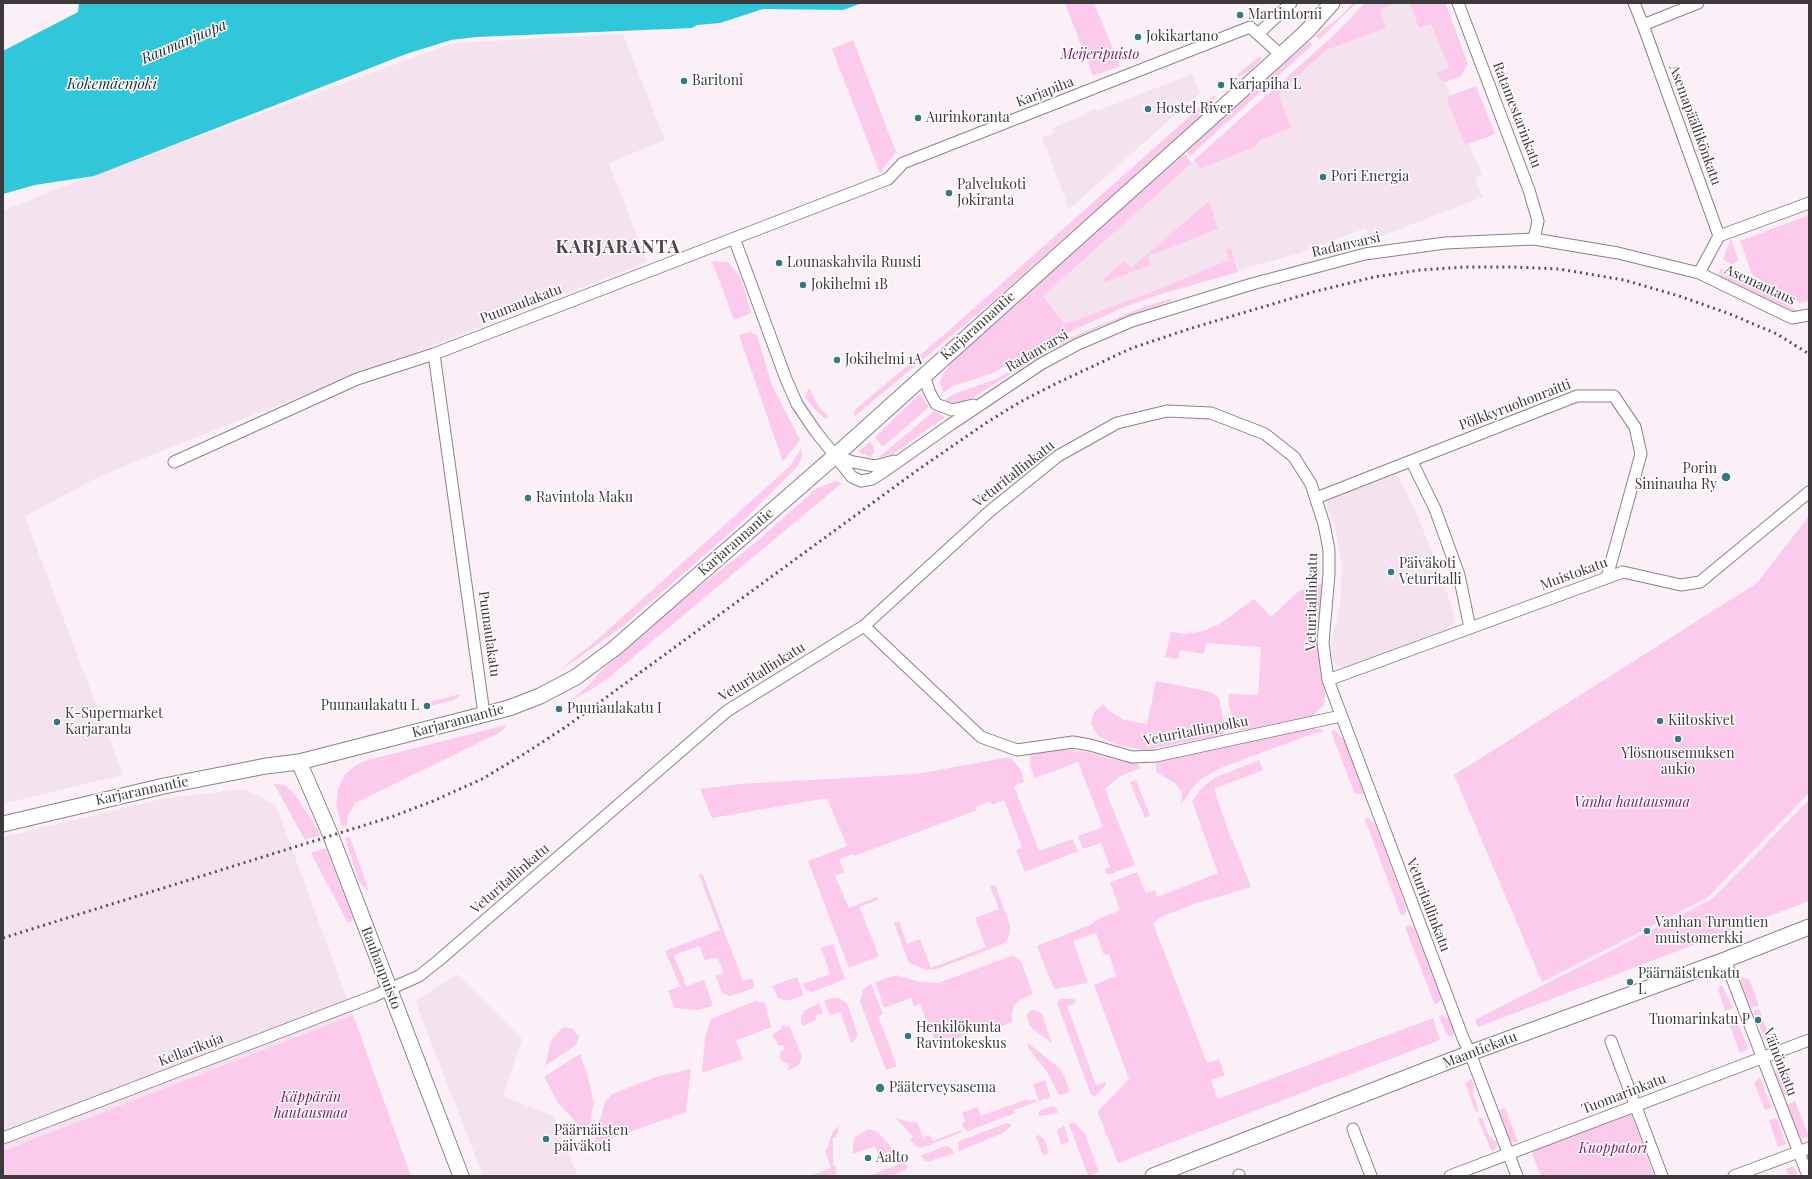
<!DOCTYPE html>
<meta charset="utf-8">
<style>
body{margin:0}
#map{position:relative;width:1812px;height:1179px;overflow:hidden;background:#fcf0f8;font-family:"Playfair Display",serif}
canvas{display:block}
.frame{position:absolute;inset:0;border:4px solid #3e393c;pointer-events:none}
</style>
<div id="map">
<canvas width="1812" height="1179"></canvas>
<div class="frame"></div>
</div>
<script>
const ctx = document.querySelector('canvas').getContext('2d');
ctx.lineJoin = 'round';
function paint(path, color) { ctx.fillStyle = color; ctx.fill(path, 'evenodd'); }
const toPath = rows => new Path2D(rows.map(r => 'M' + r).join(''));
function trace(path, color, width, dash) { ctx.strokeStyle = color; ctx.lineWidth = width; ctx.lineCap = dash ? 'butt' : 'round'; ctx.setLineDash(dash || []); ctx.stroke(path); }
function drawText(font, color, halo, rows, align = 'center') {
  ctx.font = font + ' "Playfair Display",serif'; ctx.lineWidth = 3; ctx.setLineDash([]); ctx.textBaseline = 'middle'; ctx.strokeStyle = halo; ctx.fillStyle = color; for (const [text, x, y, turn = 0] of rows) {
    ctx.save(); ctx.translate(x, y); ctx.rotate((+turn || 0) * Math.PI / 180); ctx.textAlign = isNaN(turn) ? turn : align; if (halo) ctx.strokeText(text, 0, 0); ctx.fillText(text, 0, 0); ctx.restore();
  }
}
const built = toPath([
 [1383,3,1445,3,1466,58,1459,73,1444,79,1482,175,1475,178,1483,197,1371,240,1366,228,1297,254,1239,270,1230,248,1226,251,1230,260,1151,292,1065,324,1043,296,1362,10],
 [623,34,665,140,609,163,647,262,166,449,92,480,25,517,123,775,6,803,3,796,3,211,64,186,453,43],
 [1192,74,1200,93,1069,209,1042,137,1053,134,1052,128,1087,114,1087,112,1096,108,1097,111],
 [1389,474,1395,474,1400,479,1416,512,1443,579,1455,618,1453,624,1445,630,1346,667,1338,667,1334,663,1331,643,1340,605,1342,565,1335,527,1327,506,1329,499,1336,494],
 [244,789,276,805,353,1015,3,1151,3,837,166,798],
 [457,974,522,1039,503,1096,553,1116,578,1176,483,1176,415,1001]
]);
const green = toPath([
 [1065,3,1094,3,1120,66,1093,76],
 [1353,3,1356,3,1320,39,1315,36,1342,15],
 [1365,3,1383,3,1361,12,1385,3,1396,3,1380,9,1386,28,1326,50,1278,94,1291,128,1260,140,1255,147,1201,168,1194,160,1331,38],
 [1410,3,1445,3,1468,64,1461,76,1446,82,1440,80,1437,73,1449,67,1431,24,1419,28],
 [853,40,896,152,880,173,832,49],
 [1310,41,1312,45,1190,156,1186,151],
 [1261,55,1261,60,1250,70,1237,78,1238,74],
 [1476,86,1495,134,1465,145,1447,100,1449,96],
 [1214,95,1216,97,1203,115,992,302,855,416,853,413,856,409,946,333],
 [1184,153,1192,163,1043,296,1065,324,1151,292,1229,260,1226,250,1231,248,1238,272,1158,295,1122,308,1043,344,993,373,953,386,943,393,940,382,943,374,956,357],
 [1209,201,1218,229,1148,256,1151,265,1105,282,1104,279,1124,261,1131,268],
 [1809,215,1809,301,1800,303,1752,275,1740,241],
 [1731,239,1738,259,1737,262,1732,265,1723,259],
 [712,261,728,262,741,278,751,313,734,320],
 [1721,268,1798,311,1793,311,1719,278,1718,276],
 [1172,298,1171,301,1108,323,1073,339,1045,353,967,401,951,403,943,401,954,394,996,379,1072,337,1141,308],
 [750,332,757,335,772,385,800,440,783,462,739,335],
 [809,388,819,407,828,416,826,419,815,410,805,397],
 [920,394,929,407,884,446,881,445,875,437],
 [934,411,945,417,893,454,878,458],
 [870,442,874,447,874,453,870,457,858,452],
 [801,448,802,457,796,468,740,524,623,626,574,661,559,670,597,640,791,465],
 [836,481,842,483,607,679,589,691,571,700,590,684,600,672,692,592,749,548,816,489],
 [1809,516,1809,793,1707,898,1542,982,1454,775,1757,583],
 [1323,583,1326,687,1324,705,1312,716,1241,731,1234,722,1228,702,1229,694,1258,695,1261,647,1206,643,1204,654,1180,650,1178,659,1165,657,1171,632,1186,634,1204,631,1221,623,1254,599,1271,617,1299,591],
 [1156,681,1211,692,1219,698,1225,727,1223,735,1145,750,1117,745,1098,736,1091,724,1094,712,1103,704,1109,711,1124,720,1147,724],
 [461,694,454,700,430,706,429,702],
 [506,725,505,728,499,733,355,803,347,818,347,825,342,827,336,805,338,789,345,774,356,765,368,760],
 [1312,728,1321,729,1324,732,1312,734,1218,769,1198,781,1181,804,1182,792,1175,783,1156,772,1156,761],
 [1334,730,1339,734,1345,742,1363,792,1363,794,1356,794,1354,792,1331,731],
 [1061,749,1088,752,1113,759,1137,762,1140,768,1119,777,1105,789,1135,865,1107,875,1105,869,1110,867,1101,843,1083,849,1078,836,1103,827,1078,762,1035,778,1030,766,1030,754],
 [1010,757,1021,770,1024,782,1014,786,1039,851,1072,839,1078,851,1025,872,1016,850,1022,847,1004,800,992,805,990,801,976,807,977,810,854,856,853,854,839,859,844,872,835,876,849,908,877,897,878,900,859,907,879,956,849,968,808,861,847,846,827,798,712,818,700,789,740,784,916,774],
 [1259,760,1263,770,1214,789,1231,839,1232,839,1251,887,1197,903,1163,916,1153,923,1207,1063,1219,1059,1225,1075,1211,1080,1218,1099,1433,1018,1440,1040,1118,1163,1098,1113,1099,1110,1129,1079,1094,985,1116,976,1109,954,1104,955,1096,933,1073,941,1088,983,1054,989,1037,946,1090,925,1097,920,1120,910,1110,882,1137,872,1146,893,1155,890,1157,897,1218,873,1192,801,1200,790,1214,778],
 [1136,780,1150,815,1145,818,1130,782],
 [274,784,285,785,292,791,311,818,320,835,305,840],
 [1809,800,1809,901,1478,1027,1475,1020,1712,899],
 [1366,818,1368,818,1375,824,1407,910,1405,914,1403,915,1401,915,1365,820],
 [350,837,369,891,362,886,358,879,345,838],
 [326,848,353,917,353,920,348,923,311,853],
 [702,873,743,981,753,978,754,988,730,996,722,993,716,976,724,973,717,957,705,961,699,946,674,955,686,986,704,980,713,1006,697,1010,675,1008,668,991,680,986,665,951,720,930,699,875],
 [995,885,1010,925,1010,933,1007,940,1003,944,937,969,927,970,909,963,894,923,899,921,907,944,920,939,931,968,986,947,975,918,999,909,990,886],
 [1410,925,1414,928,1441,998,1441,1000,1435,1005,1405,927],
 [833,944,845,979,813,992,806,991,803,984,830,974,821,948],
 [1012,956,1021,961,1032,991,1032,994,1019,1000,1014,1006,1012,1012,1012,1022,994,1029,993,1025,937,1046,920,1004,914,1006,911,998,884,1008,875,982,896,975,920,982,938,983],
 [797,977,804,995,791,1000,784,1000,778,998,772,986],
 [1740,977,1749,979,1759,1005,1751,1008,1741,983],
 [871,983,883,1014,878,1016,897,1066,886,1070,860,1002,863,990],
 [1722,985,1733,1008,1725,1011,1718,989],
 [833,998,839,998,847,1003,858,1035,852,1044,840,1012,830,1015,824,1001],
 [1060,999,1074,999,1076,1001,1075,1003,1067,1006,1096,1085,1106,1082,1106,1085,1095,1096,1091,1095,1057,1003],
 [756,1001,765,1003,771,1027,736,1041,743,1059,702,1073,705,1038,711,1019],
 [819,1003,823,1013,815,1016,816,1020,802,1026,801,1020,803,1011],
 [1759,1009,1771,1041,1768,1042,1765,1040,1753,1011],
 [1033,1010,1038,1011,1042,1014,1052,1043,1033,1029,1029,1024,1027,1015,1029,1012],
 [353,1015,411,1176,3,1176,3,1151],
 [1442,1015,1449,1018,1454,1030,1453,1037,1448,1036,1446,1033,1439,1016],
 [1737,1020,1748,1049,1740,1053,1729,1023],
 [782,1025,790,1027,802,1056,799,1065,787,1071,789,1067,788,1064,782,1061,780,1058,780,1052,784,1049,784,1046,777,1045,777,1042,772,1035,782,1028],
 [562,1028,572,1028,579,1037,576,1045,545,1066,551,1040],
 [1028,1043,1058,1067,1063,1073,1070,1092,1061,1095,1058,1094,1049,1075,1027,1046],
 [580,1054,588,1077,594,1104,587,1134,558,1103,544,1077],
 [691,1069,686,1112,596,1144,595,1140,605,1101,612,1094,659,1076],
 [1783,1069,1792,1093,1784,1096,1775,1072],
 [1760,1078,1770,1104,1773,1107,1765,1110,1754,1082],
 [1471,1079,1474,1084,1473,1094,1479,1111,1476,1112,1465,1083],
 [1045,1080,1050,1096,1047,1100,1046,1098,1039,1101,1033,1085],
 [1027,1099,1028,1101,1035,1099,1036,1102,1014,1110,1015,1113,968,1131,964,1129,962,1124,965,1122,962,1113,977,1107,981,1116],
 [1795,1101,1809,1136,1801,1139,1787,1105],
 [1052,1106,1056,1108,1058,1113,1039,1116,1039,1111,1041,1110],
 [1505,1108,1518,1142,1515,1143,1509,1140,1497,1111],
 [1631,1113,1654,1176,1541,1176,1531,1151],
 [1482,1117,1488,1134,1497,1143,1497,1147,1492,1152,1478,1119],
 [896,1118,909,1122,917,1122,923,1137,930,1135,933,1141,961,1130,962,1132,932,1144,931,1145,919,1148,910,1140,913,1137],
 [1777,1118,1786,1144,1778,1147,1769,1121],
 [1006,1123,1009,1123,1011,1126,1003,1133,959,1151,958,1143,962,1140],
 [1073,1123,1077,1125,1085,1134,1099,1172,1088,1176,1069,1124],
 [839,1125,836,1138,833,1138,833,1165,836,1166,836,1176,810,1176,831,1168,825,1151,827,1149,832,1133],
 [1064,1126,1069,1142,1061,1145,1057,1130],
 [867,1130,872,1130,878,1132,899,1156,882,1163,875,1146,853,1154,853,1143,855,1137],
 [1039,1135,1044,1139,1048,1150,1048,1153,1043,1156,1036,1136],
 [945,1146,950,1147,954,1153,930,1161,926,1161,920,1156],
 [905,1162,908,1167,907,1169,892,1176,868,1176],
 [1793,1166,1796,1171,1798,1176,1788,1176,1786,1169]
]);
const water = toPath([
 [79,3,862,3,843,10,763,9,720,23,697,25,692,28,476,37,451,40,406,54,94,176,35,185,3,194,3,51,78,12]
]);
const street = toPath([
 [1458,3,1529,190,1538,221,1534,239],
 [1634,3,1643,25,1698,3],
 [1643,25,1719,236],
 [1258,34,1291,3],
 [1719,236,1809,203],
 [734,238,786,379,797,404,816,432,852,477,861,481,872,479,886,470,950,425,1041,364,1078,344,1132,321,1252,284,1365,254,1445,243,1534,239,1618,253,1699,273,1719,236],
 [1699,273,1792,318,1809,315],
 [924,375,929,391,936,404,952,410,973,405],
 [835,456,853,462,875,466,894,461],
 [174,462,357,379,434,354],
 [1412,462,1435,509,1459,575,1470,628],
 [1316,498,1577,396,1614,396,1635,427,1641,454,1607,577],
 [864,626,981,737,1017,750,1073,742,1090,745,1132,757,1156,756,1341,716],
 [1328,680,1623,572,1681,585,1700,582,1809,492],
 [484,714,434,354,888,179,903,163,1250,27,1281,55],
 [1725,960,1808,1176],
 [1611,1041,1662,1176],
 [1353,1129,1371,1176],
 [3,1138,374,996,419,976,438,961,727,711,864,626,990,511,1058,456,1117,423,1167,411,1211,413,1265,434,1294,457,1311,484,1324,524,1329,550,1329,574,1323,643,1328,680,1463,1038,1470,1053,1517,1176],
 [1239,1175,1239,1176],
 [1450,1176,1809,1040],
 [1734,1176,1809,1148]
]);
const secondary = toPath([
 [299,762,331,836,461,1176],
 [3,824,164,786,266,766,299,762,509,708,540,696,576,677,615,648,835,456,1281,55,1307,31,1332,3],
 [1153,1176,1470,1053,1725,960,1809,927]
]);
const rail = toPath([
 [3,938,394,816,433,801,482,779,524,754,567,726,919,469,986,423,1020,402,1057,383,1132,348,1192,328,1313,292,1374,277,1420,270,1465,267,1513,267,1559,269,1624,280,1679,296,1730,314,1777,334,1809,354]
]);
const markers = [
 [1240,15,4,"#327983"],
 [1138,37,4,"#327983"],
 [684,81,4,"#327983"],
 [1221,85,4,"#327983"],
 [1148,109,4,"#327983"],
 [918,118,4,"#327983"],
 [1323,177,4,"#327983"],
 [949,193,4,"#327983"],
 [779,263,4,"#327983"],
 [803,285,4,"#327983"],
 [837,360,4,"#327983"],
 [1726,477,5,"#327983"],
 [528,498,4,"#327983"],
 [1391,572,4,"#327983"],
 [427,706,4,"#327983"],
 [559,709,4,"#327983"],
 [1660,721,4,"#327983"],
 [57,722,4,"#327983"],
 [1678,739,4,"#327983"],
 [1647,931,4,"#327983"],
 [1630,982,4,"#327983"],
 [1758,1020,4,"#327983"],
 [908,1036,4,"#327983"],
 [880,1088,5,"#327983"],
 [546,1139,4,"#327983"],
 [868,1158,4,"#327983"]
];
const poiNames = [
 ["Martintorni",1248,15],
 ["Jokikartano",1146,37],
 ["Baritoni",692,81],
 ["Karjapiha L",1229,85],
 ["Hostel River",1156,109],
 ["Aurinkoranta",926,118],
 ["Pori Energia",1331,177],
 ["Palvelukoti",957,185],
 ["Jokiranta",957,201],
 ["Lounaskahvila Ruusti",787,263],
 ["Jokihelmi 1B",811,285],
 ["Jokihelmi 1A",845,360],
 ["Porin",1717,469,"right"],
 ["Sininauha Ry",1717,485,"right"],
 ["Ravintola Maku",536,498],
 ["Päiväkoti",1399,564],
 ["Veturitalli",1399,580],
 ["Puunaulakatu L",419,706,"right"],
 ["Puunaulakatu I",567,709],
 ["K-Supermarket",65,714],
 ["Karjaranta",65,730],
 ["Kiitoskivet",1668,721],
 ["Ylösnousemuksen",1678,754,"center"],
 ["aukio",1678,770,"center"],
 ["Vanhan Turuntien",1655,923],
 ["muistomerkki",1655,939],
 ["Päärnäistenkatu",1638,974],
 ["L",1638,990],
 ["Tuomarinkatu P",1750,1020,"right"],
 ["Henkilökunta",916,1028],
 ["Ravintokeskus",916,1044],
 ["Pääterveysasema",889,1088],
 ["Päärnäisten",554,1131],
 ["päiväkoti",554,1147],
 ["Aalto",876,1158]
];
const parkNames = [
 ["Meijeripuisto",1100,55],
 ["Vanha hautausmaa",1632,803],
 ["Käppärän",311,1098],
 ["hautausmaa",311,1114],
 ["Kuoppatori",1613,1149]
];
const streetNames = [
 ["Karjapiha",1045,92,-21],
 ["Ratamestarinkatu",1517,115,69],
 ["Asemapäällikönkatu",1695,125,70],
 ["Radanvarsi",1346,245,-13],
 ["Asemantaus",1760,285,25],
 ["Puunaulakatu",521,304,-21],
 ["Karjarannantie",978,326,-42],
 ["Radanvarsi",1037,351,-30],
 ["Pölkkyruohonraitti",1515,405,-21],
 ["Veturitallinkatu",1014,474,-38],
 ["Karjarannantie",736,542,-41],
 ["Muistokatu",1574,574,-20],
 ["Veturitallinkatu",1312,602,-89],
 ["Puunaulakatu",489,634,82],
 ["Veturitallinkatu",762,672,-32],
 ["Karjarannantie",458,721,-15],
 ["Veturitallinpolku",1196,731,-11],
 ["Karjarannantie",142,791,-12],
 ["Veturitallinkatu",510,879,-41],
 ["Veturitallinkatu",1428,905,69],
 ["Rauhanpuisto",381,968,69],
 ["Kellarikuja",191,1050,-21],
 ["Maantiekatu",1480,1050,-21],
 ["Väinönkatu",1780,1062,69],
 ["Tuomarinkatu",1624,1094,-21]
];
const waterNames = [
 ["Raumanjuopa",184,42,-23],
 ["Kokemäenjoki",112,84]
];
const districtNames = [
 ["KARJARANTA",618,247]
];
paint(built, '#f5e2ef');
paint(green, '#fccaec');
paint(water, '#30c7da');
trace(street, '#8c8188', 13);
trace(secondary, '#8c8188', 17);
trace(street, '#fff', 11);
trace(secondary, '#fff', 15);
trace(rail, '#595357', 3, [2, 4]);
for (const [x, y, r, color] of markers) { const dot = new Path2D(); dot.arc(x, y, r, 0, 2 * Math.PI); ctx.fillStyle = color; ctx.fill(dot); trace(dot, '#fff', 1.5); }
drawText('14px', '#3e393c', '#fff', poiNames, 'left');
drawText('italic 14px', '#771863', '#fff', parkNames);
drawText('14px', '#3e393c', '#fff', streetNames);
drawText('italic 15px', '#182f33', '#fff', waterNames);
ctx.letterSpacing = '1px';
drawText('bold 18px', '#4f454c', '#fff', districtNames);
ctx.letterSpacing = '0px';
</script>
